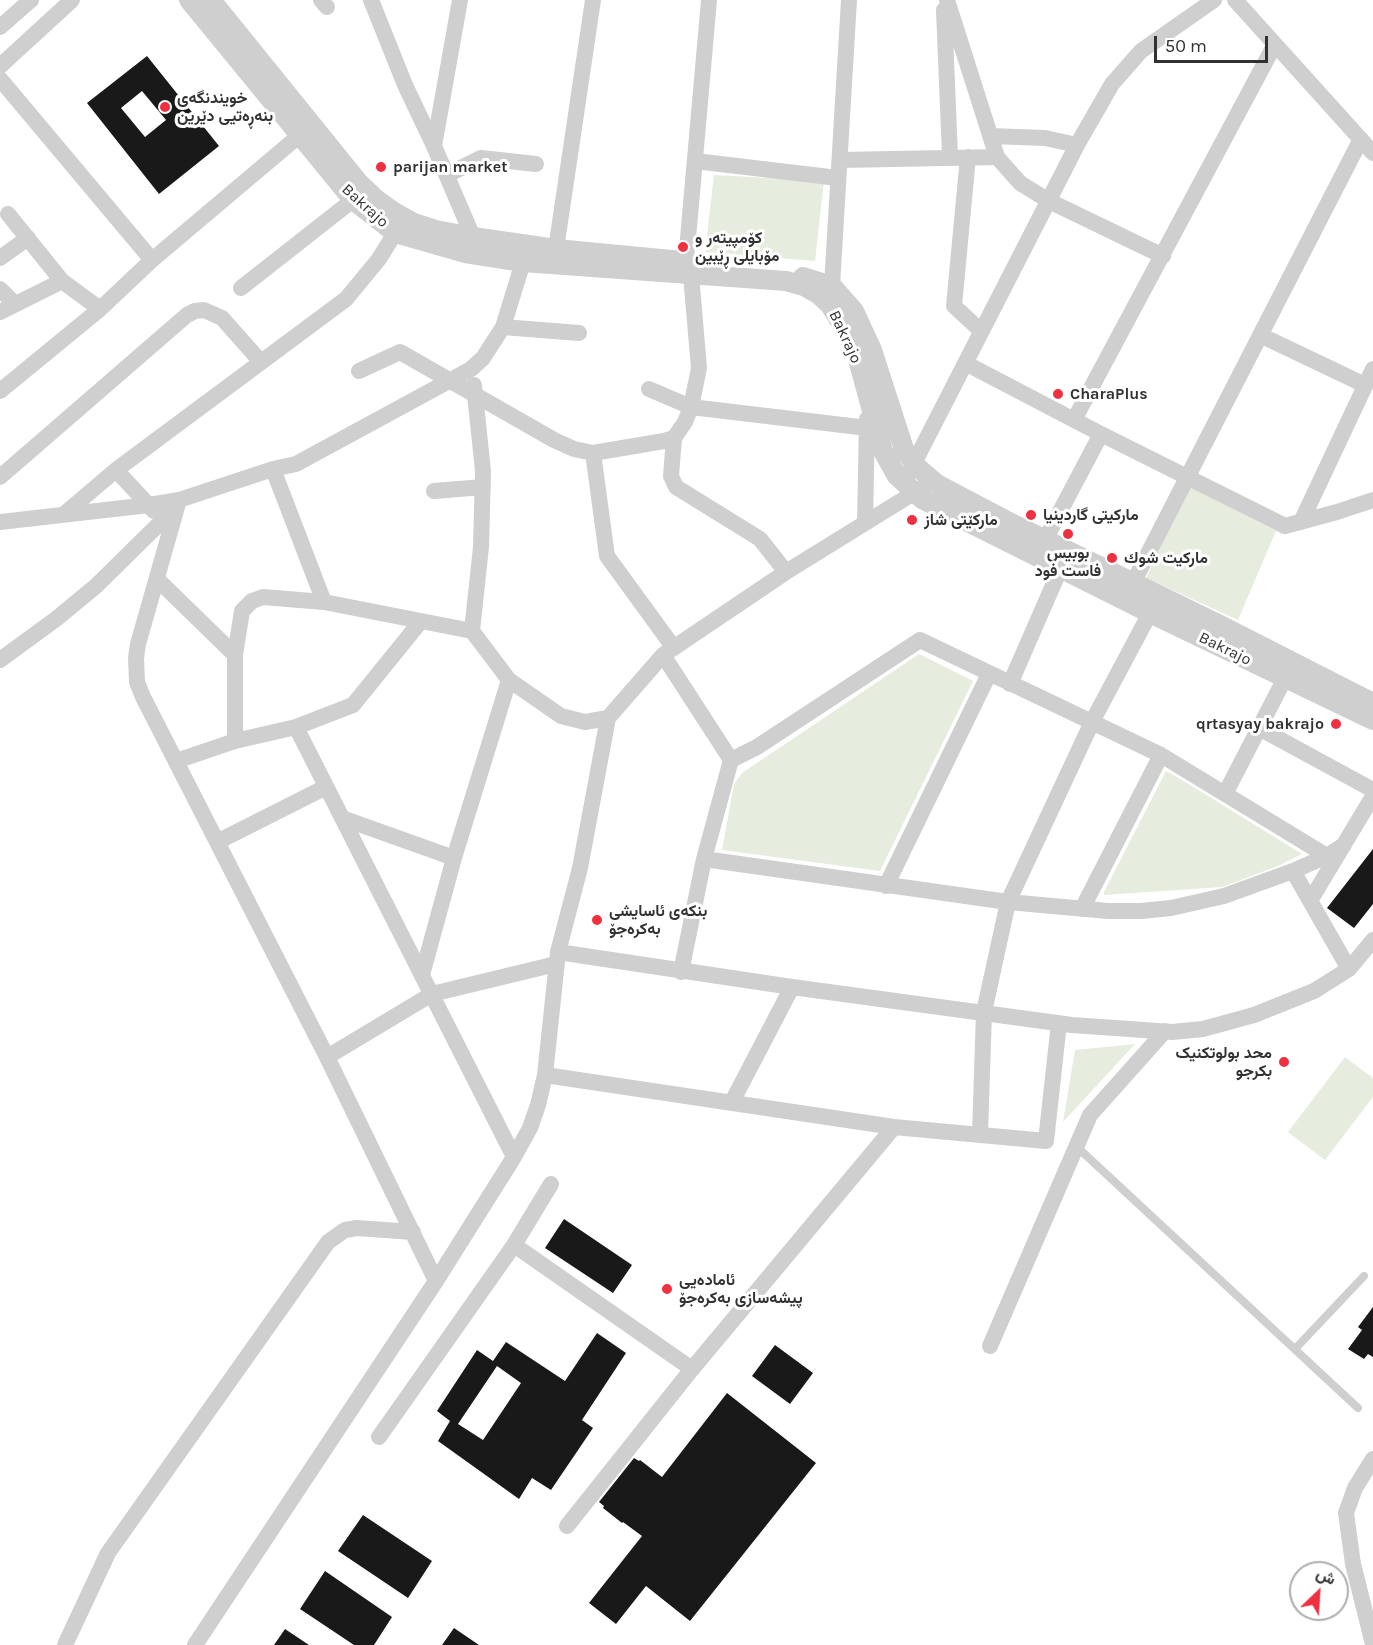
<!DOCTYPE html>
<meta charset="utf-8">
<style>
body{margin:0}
#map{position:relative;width:1373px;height:1645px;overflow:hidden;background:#fff;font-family:Karla,Vazirmatn,sans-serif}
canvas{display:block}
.north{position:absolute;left:1289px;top:1561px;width:60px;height:60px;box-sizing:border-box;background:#fff;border:2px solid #adadad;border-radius:50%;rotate:25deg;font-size:16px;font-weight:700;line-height:24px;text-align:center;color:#323232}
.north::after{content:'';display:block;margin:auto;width:21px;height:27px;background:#ee3040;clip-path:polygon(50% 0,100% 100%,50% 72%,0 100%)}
.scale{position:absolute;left:1154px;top:36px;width:114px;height:27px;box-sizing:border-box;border:3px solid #323232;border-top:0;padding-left:8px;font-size:18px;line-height:21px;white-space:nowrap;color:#323232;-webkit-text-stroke:4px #fff;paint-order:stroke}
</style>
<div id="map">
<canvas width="1373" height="1645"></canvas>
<div class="north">ش</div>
<div class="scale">50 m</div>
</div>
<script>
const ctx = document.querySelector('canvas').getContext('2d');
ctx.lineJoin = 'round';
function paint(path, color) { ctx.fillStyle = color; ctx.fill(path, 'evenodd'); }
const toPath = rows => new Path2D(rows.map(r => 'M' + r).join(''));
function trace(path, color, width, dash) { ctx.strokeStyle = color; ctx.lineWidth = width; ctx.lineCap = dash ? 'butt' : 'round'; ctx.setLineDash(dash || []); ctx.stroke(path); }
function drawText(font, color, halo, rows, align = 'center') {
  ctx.font = font + ' Karla,Vazirmatn,sans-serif'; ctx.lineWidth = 6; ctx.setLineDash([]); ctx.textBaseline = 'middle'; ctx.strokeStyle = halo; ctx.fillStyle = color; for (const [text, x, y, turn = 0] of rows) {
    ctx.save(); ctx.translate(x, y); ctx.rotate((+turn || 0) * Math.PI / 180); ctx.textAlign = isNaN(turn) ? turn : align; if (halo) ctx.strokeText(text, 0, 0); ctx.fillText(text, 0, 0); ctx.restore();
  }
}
const green = toPath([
 [714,175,824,181,815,261,705,252],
 [1188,486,1276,531,1238,620,1146,578],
 [919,654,973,681,880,871,722,850,734,784,742,773],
 [1166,771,1187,783,1302,854,1278,866,1222,887,1104,895,1104,892],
 [1135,1044,1063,1122,1075,1050],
 [1345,1057,1373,1078,1373,1097,1325,1160,1288,1132]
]);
const building = toPath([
 [147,56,219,146,159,194,87,103],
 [142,91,166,120,145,137,121,108],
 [1373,849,1373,904,1354,928,1327,908],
 [564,1219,632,1265,613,1293,545,1248],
 [1373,1307,1373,1357,1368,1354,1364,1359,1348,1349,1362,1330,1358,1327],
 [597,1333,626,1353,582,1420,593,1428,551,1490,532,1478,519,1499,438,1441,450,1421,437,1411,477,1350,493,1361,506,1342,565,1381],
 [497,1366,521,1383,483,1440,458,1424],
 [775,1345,813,1373,790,1404,752,1376],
 [727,1393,816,1463,690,1621,646,1586,616,1624,589,1603,642,1536,623,1522,622,1523,603,1508,604,1506,599,1502,634,1458,639,1461,640,1460,662,1477],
 [363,1515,432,1561,408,1598,338,1551],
 [325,1571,392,1617,374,1645,354,1645,300,1609],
 [454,1628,479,1645,442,1645],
 [285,1629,309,1645,274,1645]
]);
const service = toPath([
 [1076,1146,1358,1408],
 [1295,1349,1364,1276]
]);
const minor = toPath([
 [321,0,327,7],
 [371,0,405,85,434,146,473,237],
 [947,0,997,157,1020,183,1049,201,1163,256],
 [1235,0,1373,153],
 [944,10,950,156],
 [0,27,31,0],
 [0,66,72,0],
 [0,79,152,260],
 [990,136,1045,138,1077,145],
 [434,146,460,0],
 [968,157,954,306,981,331],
 [840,160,997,157],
 [695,161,838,178],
 [447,175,481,158,536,164],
 [8,214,62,281,100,309],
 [556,249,593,0],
 [0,258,28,238],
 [686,261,709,0],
 [832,286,849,0],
 [241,288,353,200],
 [0,289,15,304],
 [0,312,62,281],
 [503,327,579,333],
 [1260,335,1365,385],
 [965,363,1101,434,1285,526,1337,512,1373,500],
 [359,371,400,352,554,440,574,449,593,453,664,441,674,438,685,422,691,407,699,368,691,275],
 [474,385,483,471,481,547,472,631,509,680,561,716,585,722,608,718],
 [649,389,691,407,876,429],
 [0,391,100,309,152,260,300,135],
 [1074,420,1275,44],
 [674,438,671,476,676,487,760,539,786,572],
 [593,453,607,556,674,648],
 [273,469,324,602],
 [116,470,154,511],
 [909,473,1077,145,1112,84,1141,51,1214,0],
 [0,477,187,315,195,311,204,310,222,318,261,362],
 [434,491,483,487],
 [179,500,138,644,136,658,137,682,143,697,327,1057,436,1281],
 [63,515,116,470,346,299,379,259,395,233],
 [0,522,149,505,179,500,273,469,296,464,471,369,483,358,503,327,523,262],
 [1301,522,1373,369],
 [865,523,867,419],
 [1045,540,1101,434],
 [157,579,235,655],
 [1133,583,1361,139],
 [663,655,731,760],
 [0,660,56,619,96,586,163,520,173,508],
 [1010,684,1061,567],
 [296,727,514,1157],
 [1259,728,1373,790],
 [235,741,235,655,242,611,252,601,263,597,324,602,472,631],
 [176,761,235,741,296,727,353,705,421,621],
 [1225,794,1285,678],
 [342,818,454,858],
 [217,842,326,787],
 [704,859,1008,902,1108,911,1141,911,1171,908,1224,896,1293,871,1327,856,1344,845],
 [1293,871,1349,969],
 [886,886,989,674],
 [1310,901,1373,796],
 [1082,909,1161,755],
 [558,952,792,987,1072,1025,1172,1032,1203,1029,1254,1015,1314,991,1349,969,1373,940],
 [681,972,704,859,731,760,757,747,920,640,1161,755,1327,856],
 [422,975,454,858,509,680],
 [327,1057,432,994,556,964],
 [545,1075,894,1127,1046,1141,1059,1023],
 [732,1102,792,987],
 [980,1134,984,1012,1008,902,1092,722,1150,613],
 [514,1245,692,1369],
 [990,1346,1090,1115,1165,1031],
 [379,1437,514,1245,551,1184],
 [1373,1459,1355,1488,1346,1513,1353,1564,1373,1644],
 [567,1526,692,1369,894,1127],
 [65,1645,108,1553,328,1242,345,1230,357,1228,413,1232],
 [195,1645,436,1281,514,1157,530,1128,538,1105,545,1075,558,952,580,868,608,718,663,655,786,572,925,486]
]);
const tertiary = toPath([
 [189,0,353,200,395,233,465,253,523,262,786,281,804,286,818,294,830,305,840,321,856,352,883,451,897,476,922,499,1150,613,1373,720],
 [211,0,359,183,377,200,394,212,414,223,436,230,473,237,556,249,682,261],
 [803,277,832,286,854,311,872,350,904,449,916,466,937,484,1013,524,1220,625,1373,703]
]);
const markers = [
 [165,107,6,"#ee3040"],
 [381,167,6,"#ee3040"],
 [683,247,6,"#ee3040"],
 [1058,394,6,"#ee3040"],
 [1031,515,6,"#ee3040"],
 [912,520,6,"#ee3040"],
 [1068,534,6,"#ee3040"],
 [1112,558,6,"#ee3040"],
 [1336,724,6,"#ee3040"],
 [597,920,6,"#ee3040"],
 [1284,1062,6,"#ee3040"],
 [667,1289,6,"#ee3040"]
];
const poiNames = [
 ["خویندنگەی",177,98],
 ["بنەڕەتیی دێرین",177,116],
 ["parijan market",393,167],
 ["کۆمپیتەر و",695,238],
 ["مۆبایلی ڕێبین",695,256],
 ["CharaPlus",1070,394],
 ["مارکیتی گاردینیا",1043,515],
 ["مارکێتی شاز",924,520],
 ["بوبيس",1068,553,"center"],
 ["فاست فود",1068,571,"center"],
 ["ماركيت شوك",1124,558],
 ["qrtasyay bakrajo",1324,724,"right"],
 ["بنکەی ئاسایشی",609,911],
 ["بەکرەجۆ",609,929],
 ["محد بولوتکنیک",1272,1053,"right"],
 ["بکرجو",1272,1071,"right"],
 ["ئامادەیی",679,1280],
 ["پیشەسازی بەکرەجۆ",679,1298]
];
const streetNames = [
 ["Bakrajo",365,206,42],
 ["Bakrajo",845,337,65],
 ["Bakrajo",1225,649,26]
];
paint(green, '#e6ecde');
paint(building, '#191919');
trace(service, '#cfcfcf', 8);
trace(minor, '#cfcfcf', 16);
trace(tertiary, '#cfcfcf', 20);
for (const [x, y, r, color] of markers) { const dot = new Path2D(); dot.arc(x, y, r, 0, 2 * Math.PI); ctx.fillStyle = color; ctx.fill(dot); trace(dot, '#fff', 2); }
drawText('bold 16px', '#323232', '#fff', poiNames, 'left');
drawText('16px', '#323232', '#fff', streetNames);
</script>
